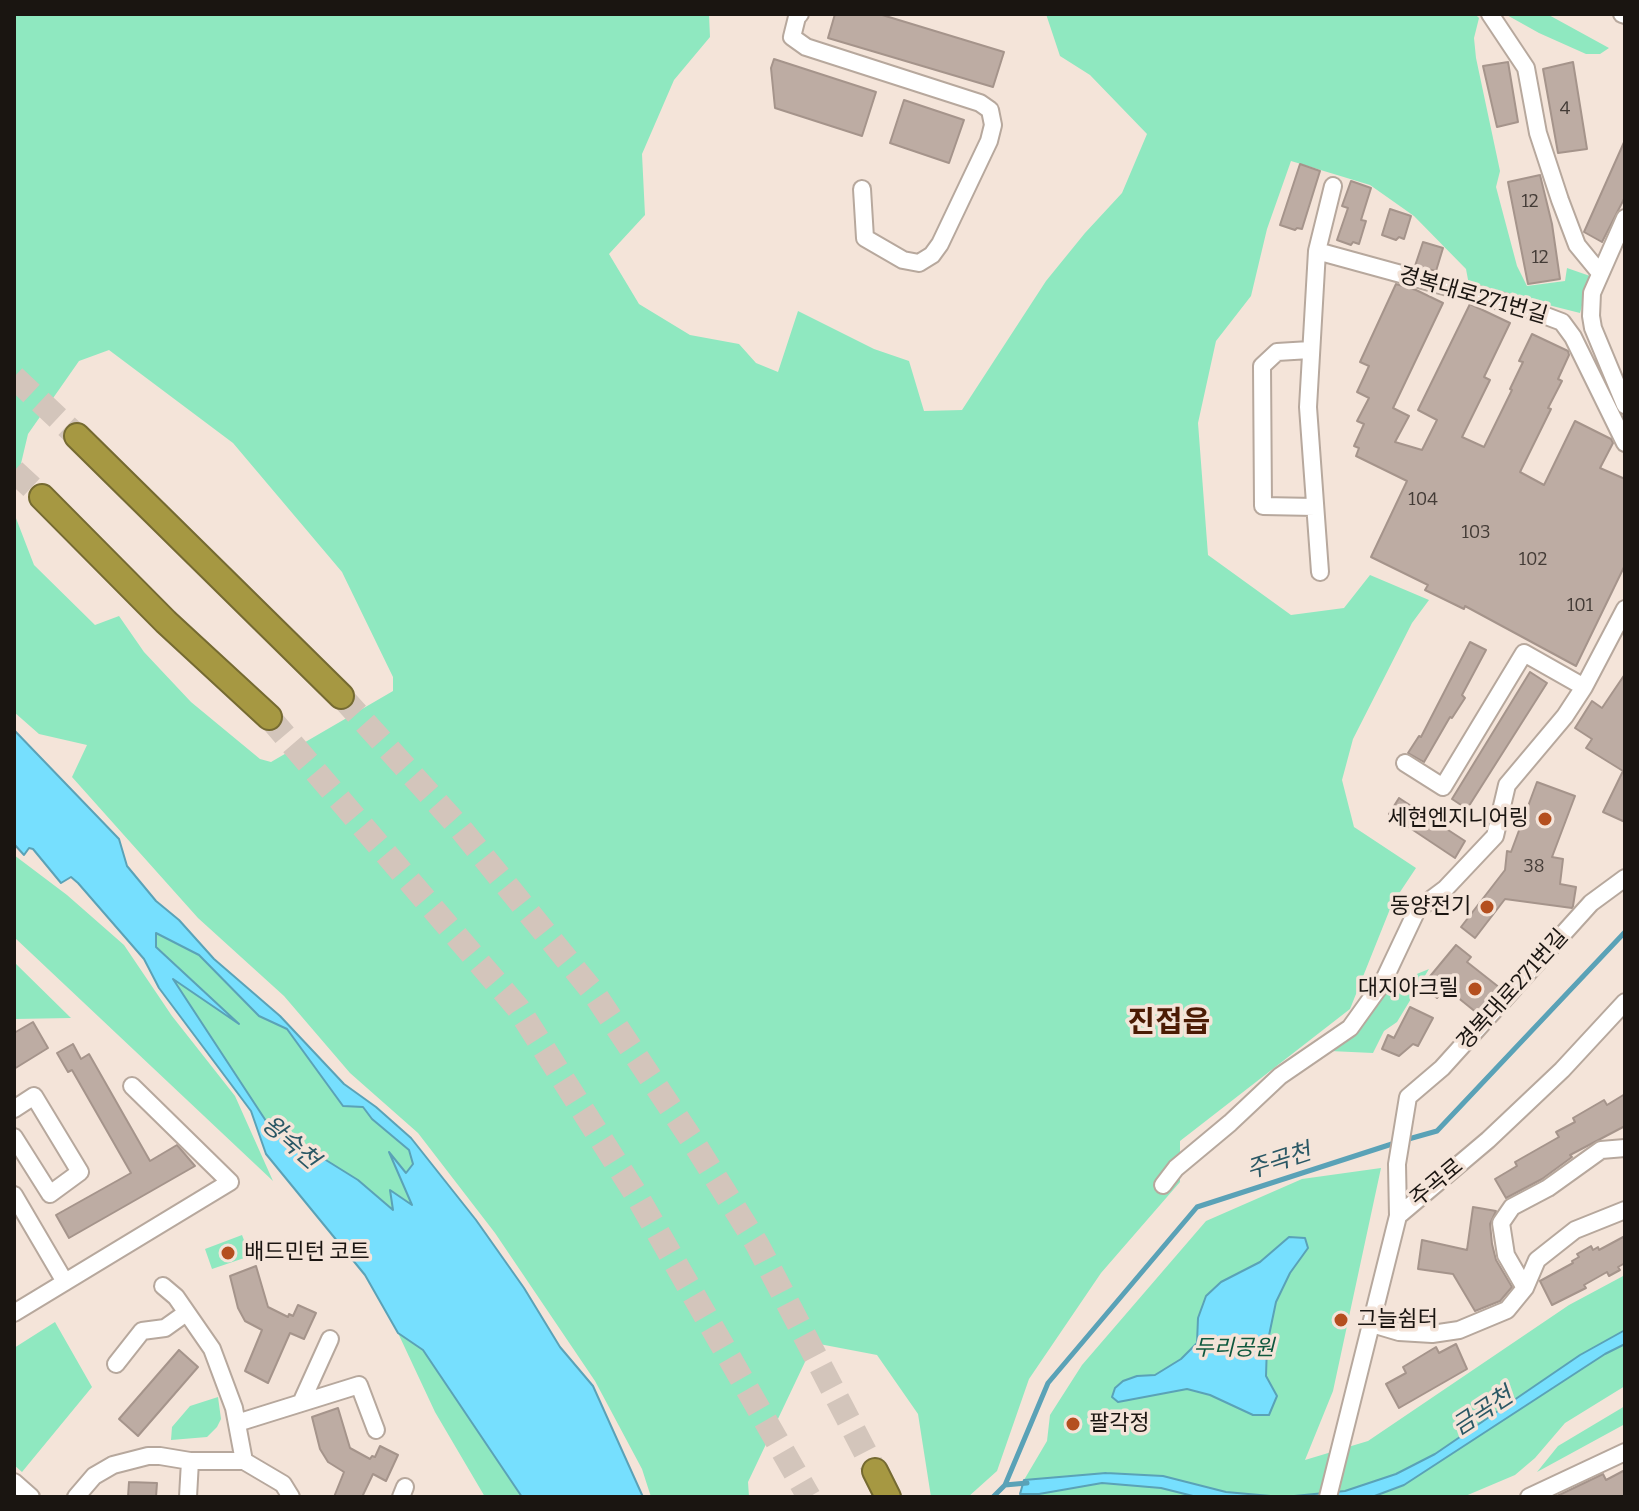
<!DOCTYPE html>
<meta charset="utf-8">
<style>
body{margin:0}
#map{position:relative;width:1639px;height:1511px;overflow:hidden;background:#f4e4d9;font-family:Bitter,serif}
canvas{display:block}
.frame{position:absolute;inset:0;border:16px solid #1a1511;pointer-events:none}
</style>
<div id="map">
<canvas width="1639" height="1511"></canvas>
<div class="frame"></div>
</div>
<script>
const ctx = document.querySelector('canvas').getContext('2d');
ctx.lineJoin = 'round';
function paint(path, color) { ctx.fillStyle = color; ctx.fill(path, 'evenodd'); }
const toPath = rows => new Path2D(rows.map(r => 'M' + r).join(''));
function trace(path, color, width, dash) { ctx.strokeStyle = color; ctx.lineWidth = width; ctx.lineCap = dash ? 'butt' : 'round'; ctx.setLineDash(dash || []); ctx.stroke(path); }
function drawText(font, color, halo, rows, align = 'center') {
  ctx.font = font + ' Bitter,"Noto Sans KR",serif'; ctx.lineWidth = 7; ctx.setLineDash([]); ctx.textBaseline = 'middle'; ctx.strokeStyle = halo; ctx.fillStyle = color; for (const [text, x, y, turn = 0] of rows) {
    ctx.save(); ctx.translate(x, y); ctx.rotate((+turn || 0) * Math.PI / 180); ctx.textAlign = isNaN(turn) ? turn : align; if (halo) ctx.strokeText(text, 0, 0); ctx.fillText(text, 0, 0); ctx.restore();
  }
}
const green = toPath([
 [14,14,709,14,710,37,674,80,642,154,645,215,609,254,639,304,690,335,739,344,756,363,778,372,798,311,874,349,909,361,924,411,962,410,1046,281,1085,233,1122,193,1147,134,1090,75,1060,56,1046,14,1475,14,1479,18,1474,38,1476,58,1500,171,1496,187,1517,266,1527,286,1565,281,1567,268,1590,276,1580,313,1469,285,1466,269,1414,216,1370,185,1291,161,1267,229,1251,296,1216,341,1198,423,1208,555,1291,615,1344,608,1370,575,1429,600,1412,623,1353,739,1342,780,1354,827,1416,868,1392,904,1350,1009,1180,1141,1180,1182,1101,1273,1029,1379,997,1471,968,1497,931,1497,918,1414,877,1355,814,1343,748,1482,749,1497,651,1497,642,1469,595,1381,495,1233,418,1133,350,1073,284,996,198,918,72,777,87,745,39,734,14,712,14,513,34,565,95,625,119,616,144,652,191,702,260,759,271,762,393,691,393,677,342,572,233,443,109,350,79,361,28,434,14,493],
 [1505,14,1547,14,1609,48,1600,54,1586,54,1539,33],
 [14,855,67,895,124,945,172,1016,235,1096,273,1181,14,937],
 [156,932,199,955,259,1016,287,1029,343,1106,363,1106,372,1119,409,1150,413,1164,406,1174,390,1155,413,1206,391,1192,394,1211,358,1180,268,1124,172,978,232,1018,156,947],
 [14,962,71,1018,14,1019],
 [1429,969,1397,1022,1384,1031,1373,1053,1330,1051,1350,1034,1387,992,1407,978],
 [1381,1168,1333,1391,1305,1460,1368,1441,1569,1305,1625,1275,1625,1386,1565,1423,1535,1458,1515,1475,1463,1497,1021,1497,1024,1480,1047,1441,1050,1415,1082,1365,1206,1221,1302,1179],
 [242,1235,250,1256,212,1269,205,1249],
 [55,1322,92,1387,22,1472,14,1465,14,1348],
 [398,1333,423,1350,522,1497,485,1497,435,1412],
 [218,1397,221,1419,217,1427,207,1437,171,1440,172,1427,190,1406],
 [1625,1406,1625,1424,1537,1472,1558,1446]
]);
const water = toPath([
 [14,730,119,839,127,866,156,901,179,920,214,959,280,1016,344,1084,376,1107,411,1138,476,1220,524,1288,560,1347,593,1386,643,1497,522,1497,423,1350,398,1333,365,1275,266,1154,251,1111,159,988,144,959,78,883,71,877,61,883,33,849,29,848,24,855,14,844,14,730],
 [156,933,199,955,259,1016,287,1029,343,1106,363,1107,372,1119,409,1150,413,1164,406,1173,389,1152,412,1205,390,1190,393,1210,358,1180,268,1124,173,979,239,1024,156,947,156,933],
 [1289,1237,1305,1238,1308,1248,1290,1273,1276,1302,1267,1345,1266,1376,1277,1396,1269,1415,1253,1415,1210,1395,1187,1389,1118,1402,1112,1397,1115,1388,1123,1381,1137,1376,1155,1375,1181,1359,1197,1343,1198,1318,1206,1296,1221,1282,1260,1262,1289,1237],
 [1625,1330,1625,1344,1605,1354,1404,1485,1372,1497,1284,1497,1345,1491,1396,1474,1435,1454,1580,1355,1625,1330],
 [1106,1473,1163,1476,1226,1492,1282,1497,1197,1497,1161,1488,1102,1483,1039,1494,1020,1494,1024,1480,1106,1473]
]);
const stream = toPath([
 [1405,1140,1437,1131,1625,932],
 [1005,1485,1048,1383,1197,1207,1395,1143],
 [993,1497,1005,1485,1027,1483]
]);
const building = toPath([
 [835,14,879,14,1004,52,993,87,828,38,835,14],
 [774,59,876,92,862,136,775,108,771,68,774,59],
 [1508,62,1518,122,1497,127,1483,66,1508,62],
 [1573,62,1587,149,1558,153,1543,69,1573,62],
 [904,100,964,120,949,163,890,143,904,100],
 [1625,140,1625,197,1602,242,1584,232,1625,140],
 [1300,164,1320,171,1302,229,1297,228,1295,230,1280,225,1300,164],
 [1540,175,1552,224,1560,279,1528,284,1508,182,1540,175],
 [1351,181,1371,188,1361,220,1366,221,1359,244,1353,242,1351,245,1337,240,1348,208,1342,206,1351,181],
 [1390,209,1411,216,1404,239,1399,237,1396,240,1382,235,1390,209],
 [1423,242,1443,248,1436,271,1415,266,1423,242],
 [1396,284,1416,290,1443,303,1393,408,1409,416,1395,442,1422,450,1437,420,1418,410,1470,304,1510,323,1484,377,1490,380,1462,437,1484,447,1512,390,1510,389,1523,362,1519,361,1532,334,1568,351,1569,355,1558,379,1562,381,1548,408,1551,409,1520,472,1544,485,1575,421,1611,439,1613,443,1600,468,1625,479,1625,565,1576,666,1465,606,1464,609,1425,590,1428,585,1371,557,1407,481,1356,456,1359,448,1354,446,1364,424,1357,421,1369,398,1357,392,1369,366,1360,362,1396,284],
 [1470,642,1486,650,1462,695,1465,698,1452,718,1450,717,1424,762,1408,753,1419,736,1421,737,1470,642],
 [1530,672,1547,683,1467,809,1452,799,1530,672],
 [1625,674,1625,822,1603,812,1623,771,1586,748,1592,739,1575,728,1592,701,1602,708,1625,674],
 [1537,782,1575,796,1552,857,1563,859,1560,884,1576,887,1573,906,1572,908,1505,899,1475,938,1461,927,1505,870,1507,851,1511,852,1537,782],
 [1399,798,1465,841,1455,858,1389,814,1399,798],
 [1456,945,1471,957,1467,962,1500,988,1477,1013,1446,988,1437,998,1422,986,1456,945],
 [1410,1007,1433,1018,1418,1046,1413,1044,1399,1056,1382,1049,1388,1035,1394,1038,1410,1007],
 [33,1022,48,1048,14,1069,14,1033,33,1022],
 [73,1044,81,1059,89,1054,150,1161,177,1145,195,1166,69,1238,56,1215,131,1173,72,1070,68,1072,57,1053,73,1044],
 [1625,1094,1625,1126,1570,1155,1572,1157,1542,1179,1506,1198,1495,1179,1517,1166,1515,1162,1559,1137,1556,1132,1575,1122,1573,1118,1604,1100,1607,1105,1625,1094],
 [1473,1207,1496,1211,1490,1224,1492,1244,1496,1260,1512,1287,1500,1301,1475,1311,1453,1274,1418,1269,1422,1240,1467,1250,1473,1207],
 [1625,1236,1625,1263,1618,1267,1620,1270,1609,1276,1607,1272,1584,1285,1586,1288,1552,1305,1540,1281,1573,1263,1572,1261,1579,1257,1577,1254,1591,1246,1593,1250,1598,1247,1599,1250,1625,1236],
 [256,1266,268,1307,288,1317,289,1314,293,1316,298,1305,316,1313,304,1339,290,1333,268,1383,245,1371,262,1330,245,1321,238,1308,230,1276,256,1266],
 [1456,1344,1467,1369,1399,1408,1386,1384,1406,1373,1403,1367,1436,1347,1439,1353,1456,1344],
 [179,1350,198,1367,138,1436,119,1419,179,1350],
 [338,1408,350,1448,370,1459,372,1456,375,1457,380,1446,398,1455,386,1481,373,1474,362,1497,334,1497,344,1472,328,1462,320,1449,312,1417,338,1408],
 [1625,1470,1625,1497,1555,1497,1603,1474,1606,1480,1625,1470],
 [129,1482,157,1483,156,1497,128,1497,129,1482]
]);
const highwayTunnel = toPath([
 [14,377,77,436],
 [14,471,42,497],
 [341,696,460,828,594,993,694,1143,757,1244,875,1471],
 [269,717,518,1008,637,1196,809,1497]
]);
const minor = toPath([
 [800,14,797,17,792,37,806,47,980,103,990,110,993,125,989,141,940,244,932,255,919,263,903,260,865,238,862,189],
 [1490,14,1526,68,1538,133,1560,200,1577,245,1600,273],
 [1622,14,1625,15],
 [1333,186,1317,251,1525,308,1562,322,1573,337,1625,443],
 [1625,218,1592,293,1591,316,1593,328,1625,405],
 [1317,251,1308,407,1320,572],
 [1310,350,1277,352,1262,366,1263,506,1315,507],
 [1405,763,1443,787,1524,653,1584,687],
 [14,1109,34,1096,80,1172,50,1194,14,1137],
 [1163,1185,1176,1168,1230,1123,1280,1076,1350,1028,1383,982,1417,910,1445,889,1495,836,1507,785,1565,716,1584,687,1625,609],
 [14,1195,65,1282],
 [1398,1216,1488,1140,1562,1070,1625,1002],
 [163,1286,176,1297,212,1349,234,1408,244,1461],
 [1525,1288,1506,1255,1501,1223,1512,1207,1548,1188,1601,1150,1625,1148],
 [14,1313,230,1182,132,1086],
 [1372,1324,1399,1332,1432,1334,1459,1330,1507,1310,1525,1288,1537,1260,1575,1230,1625,1210],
 [116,1364,142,1331,165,1328,186,1313],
 [301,1403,330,1339],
 [237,1423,359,1385,376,1430],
 [14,1482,31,1497],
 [76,1497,94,1476,113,1465,148,1456,160,1456,190,1461,244,1461,283,1484,291,1497],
 [188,1497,190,1461],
 [401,1497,405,1487],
 [1328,1497,1398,1216,1397,1164,1408,1097,1442,1068,1591,903,1625,878],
 [1529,1497,1625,1452]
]);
const highway = toPath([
 [77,436,341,696],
 [42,497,166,622,269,717],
 [875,1471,888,1497]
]);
const markers = [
 [1545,819,8,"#b44f1f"],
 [1487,907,8,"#b44f1f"],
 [1475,989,8,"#b44f1f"],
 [228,1253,8,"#b44f1f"],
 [1341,1320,8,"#b44f1f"],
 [1073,1424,8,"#b44f1f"]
];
const numberNames = [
 ["4",1565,109],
 ["12",1530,202],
 ["12",1540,258],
 ["104",1423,500],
 ["103",1476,533],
 ["102",1533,560],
 ["101",1580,606],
 ["38",1534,867]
];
const streetNames = [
 ["경복대로271번길",1473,296,16],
 ["경복대로271번길",1513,990,-48],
 ["주곡로",1437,1183,-40]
];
const poiNames = [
 ["세현엔지니어링",1529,819],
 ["동양전기",1471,907],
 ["대지아크릴",1459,989],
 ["배드민턴 코트",244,1253,"left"],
 ["그늘쉼터",1357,1320,"left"],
 ["팔각정",1089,1424,"left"]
];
const parkNames = [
 ["두리공원",1234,1349]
];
const waterNames = [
 ["왕숙천",290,1143,41],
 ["주곡천",1279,1162,-18],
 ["금곡천",1483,1412,-33]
];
const districtNames = [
 ["진접읍",1169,1024]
];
paint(green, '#8fe8c0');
paint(water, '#76dffe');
trace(water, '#5aa2b7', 2);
trace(stream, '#5aa2b7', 5);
paint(building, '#bdaca3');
trace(building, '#a5948b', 2);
trace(highwayTunnel, '#d3c5bb', 24, [24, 12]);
trace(minor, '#b7a89d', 20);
trace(highway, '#756a31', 28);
trace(minor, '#fff', 16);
trace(highway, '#a69842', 24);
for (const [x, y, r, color] of markers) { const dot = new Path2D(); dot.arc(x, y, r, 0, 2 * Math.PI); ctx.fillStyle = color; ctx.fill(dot); trace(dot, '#f4e4d9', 3); }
drawText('18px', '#433b36', null, numberNames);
drawText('22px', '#1a1511', '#f4e4d9', streetNames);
drawText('22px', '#1a1511', '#f4e4d9', poiNames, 'right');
drawText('italic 22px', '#0e583e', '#f4e4d9', parkNames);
drawText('italic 24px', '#2a5865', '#f4e4d9', waterNames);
drawText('bold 30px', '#4b1b04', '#f4e4d9', districtNames);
</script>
